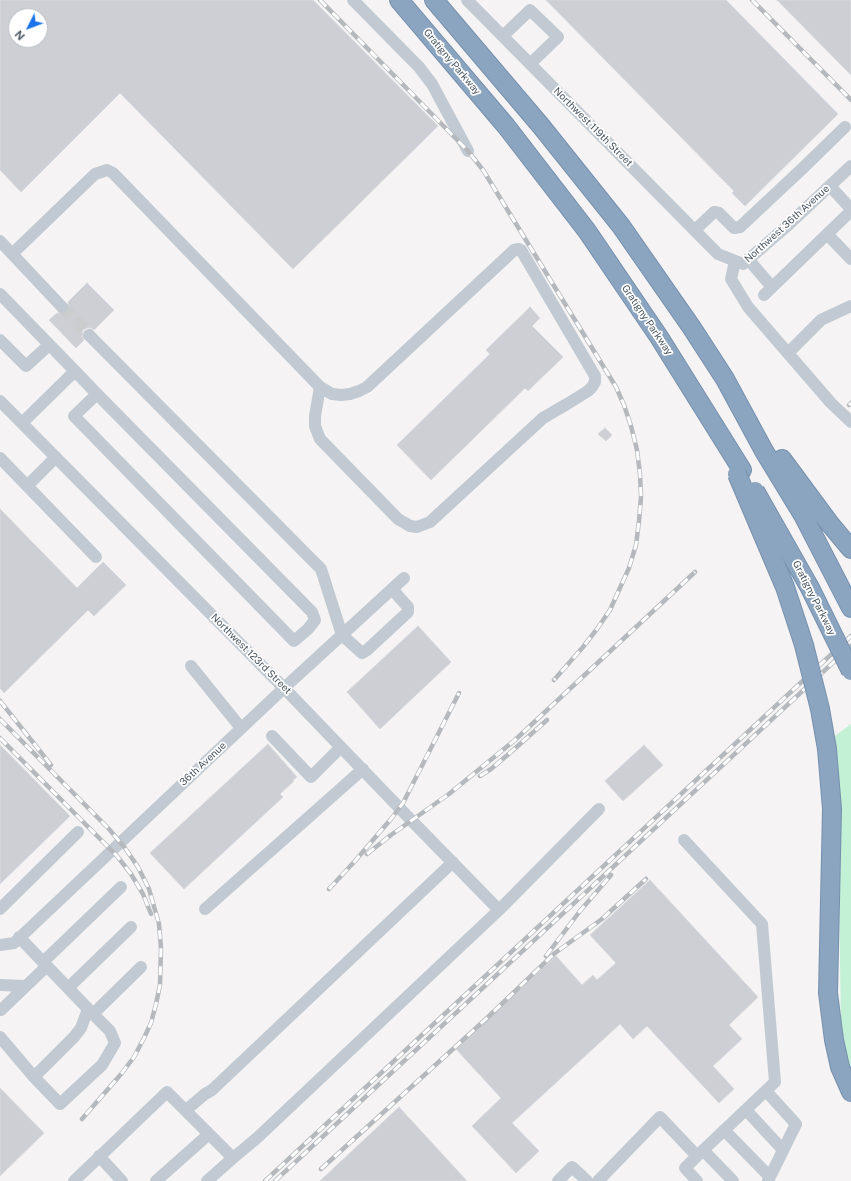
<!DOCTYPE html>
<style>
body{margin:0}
#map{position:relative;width:851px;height:1181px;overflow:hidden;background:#f5f3f3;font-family:"Public Sans",sans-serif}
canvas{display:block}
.north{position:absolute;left:8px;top:8px;width:40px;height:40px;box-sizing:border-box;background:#fff;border:1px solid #b7bbc0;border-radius:50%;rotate:228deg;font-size:11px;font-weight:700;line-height:16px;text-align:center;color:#4a5661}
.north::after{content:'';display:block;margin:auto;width:14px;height:18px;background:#1a73e8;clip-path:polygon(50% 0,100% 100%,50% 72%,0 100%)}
</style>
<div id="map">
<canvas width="851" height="1181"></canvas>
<div class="north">N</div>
</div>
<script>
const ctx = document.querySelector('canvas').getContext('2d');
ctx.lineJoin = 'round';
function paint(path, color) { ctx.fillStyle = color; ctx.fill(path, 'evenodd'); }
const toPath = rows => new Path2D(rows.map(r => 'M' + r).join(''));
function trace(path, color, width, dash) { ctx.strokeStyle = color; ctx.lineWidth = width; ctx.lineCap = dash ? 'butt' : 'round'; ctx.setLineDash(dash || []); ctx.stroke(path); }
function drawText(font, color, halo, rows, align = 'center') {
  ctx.font = font + ' "Public Sans",sans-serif'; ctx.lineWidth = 3.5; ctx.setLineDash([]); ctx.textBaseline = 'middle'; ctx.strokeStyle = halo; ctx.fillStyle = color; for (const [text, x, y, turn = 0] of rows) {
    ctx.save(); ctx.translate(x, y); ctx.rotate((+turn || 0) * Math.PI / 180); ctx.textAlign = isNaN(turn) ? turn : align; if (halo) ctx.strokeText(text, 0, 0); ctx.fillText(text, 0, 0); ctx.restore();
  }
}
const green = toPath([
 [851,724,851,1068,844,1045,841,1029,838,819,828,741]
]);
const building = toPath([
 [0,0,313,0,438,126,293,269,120,93,21,192,0,170,0,0],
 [16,16,40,16,40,40,16,40,16,16],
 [546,0,726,0,838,114,745,206,732,193,734,191,546,0],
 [777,0,851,0,851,75,777,0],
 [87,283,114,310,94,330,91,328,87,328,83,330,82,337,84,340,76,348,49,320,57,313,63,314,67,312,69,306,68,302,87,283],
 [530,307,540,318,532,326,563,357,528,391,525,388,431,480,397,445,490,354,486,350,530,307],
 [605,428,612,435,606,441,598,434,605,428],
 [0,509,77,588,103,562,126,585,94,616,88,610,4,693,0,688,0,509],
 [418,626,451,662,380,729,347,692,418,626],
 [268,744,297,777,293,780,294,781,280,794,283,797,184,889,150,853,268,744],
 [0,745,70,816,0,884,0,745],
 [644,745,663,765,623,801,605,781,644,745],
 [650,880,758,997,729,1025,742,1039,713,1066,734,1089,719,1103,647,1026,633,1039,620,1024,512,1123,539,1151,516,1173,472,1126,501,1098,456,1049,556,956,582,985,593,975,597,980,616,963,590,935,650,880],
 [0,1088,44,1133,0,1176,0,1088],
 [399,1107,467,1181,320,1181,399,1107]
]);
const minorTunnel = toPath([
 [62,307,89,335]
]);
const minor = toPath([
 [353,0,419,67,432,84,468,151],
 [467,0,718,254,743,264,787,226,851,166],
 [503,36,530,10,558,37,530,64],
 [830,186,851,209],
 [695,230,714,212,719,213,734,228,740,227,804,167,845,127],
 [827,234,851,259],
 [0,241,62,307],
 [12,254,95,174,107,170,113,173,320,387,332,394,341,395,350,394,359,391,367,387,511,253,514,250,519,249,521,250,595,376,595,382,592,387,588,391,567,404,543,418,430,522,417,527,410,526,398,519,320,439,315,426,315,416,320,387],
 [748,259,772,287],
 [735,261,731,279,748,307,831,403,851,422],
 [0,294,75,371],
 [764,295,851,211],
 [89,335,321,569,342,635,362,653,367,650,408,612,408,607,392,589],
 [0,340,26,366,49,345],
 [788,353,821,320,851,306],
 [0,401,284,688,412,821,499,910],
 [22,423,75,371,97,394,312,612,315,620,308,629,294,641,74,416,97,394],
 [0,458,96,557],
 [27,486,56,457],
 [191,666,241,728],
 [272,736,311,777,341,747],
 [121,887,43,962,68,988,131,927],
 [0,909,78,832],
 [205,909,363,769],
 [19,937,43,962],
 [0,945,14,943,284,688,404,578],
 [0,985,25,986],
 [68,988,93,1014,141,967],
 [0,1009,1,1010,47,966],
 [88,1009,81,1028,74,1037,34,1077,60,1104,102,1065,115,1043,110,1031,93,1014],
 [0,1037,34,1077],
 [766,1091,796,1124,768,1181],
 [186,1110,205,1094,212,1090,453,862],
 [746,1110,783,1150],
 [724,1130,770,1177],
 [703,1150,733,1181],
 [99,1156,122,1181],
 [233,1158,257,1138,499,910,599,809],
 [74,1181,167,1092,233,1158,207,1181],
 [156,1181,209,1134],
 [558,1181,572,1167,587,1181],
 [598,1181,660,1117,697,1156,775,1082,762,924,684,840],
 [697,1181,685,1168,697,1156]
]);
const highway = toPath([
 [399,0,506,126,587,231,659,337,742,470],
 [434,0,541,126,621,226,692,328,725,379,764,451,803,515,851,608],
 [782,459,830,524,851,549],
 [827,749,832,809,828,993,834,1040,840,1067,851,1092]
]);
const rail = toPath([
 [320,0,468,151,483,170,616,387,624,405,631,426,637,450,640,474,641,497,639,521,636,545,629,568,610,610,597,629,583,647,554,680],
 [752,0,851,100],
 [849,405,851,403],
 [0,701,51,765],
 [0,719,109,829,125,848,138,867,149,889,159,924,161,948,160,985,156,1004,151,1023,143,1040,134,1057,122,1073,82,1119],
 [0,738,117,856,131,874,143,894,151,914],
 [480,776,491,769,511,752,547,720],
 [367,854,391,835,449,794,515,740,695,572],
 [329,889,355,861,391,819,403,803,459,693],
 [546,956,580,911,611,875],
 [321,1169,486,1019,555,953,602,919,646,879],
 [265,1181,851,636],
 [275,1181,851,646]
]);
const highwayBridge = toPath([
 [737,474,785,587,804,645,820,709,827,749],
 [755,491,810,588,851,671]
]);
const streetNames = [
 ["Gratigny Parkway",452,62,50],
 ["Northwest 119th Street",593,127,45],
 ["Northwest 36th Avenue",787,224,-42],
 ["Gratigny Parkway",647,320,56],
 ["Gratigny Parkway",814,598,63],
 ["Northwest 123rd Street",251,654,45],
 ["36th Avenue",203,764,-43]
];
paint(green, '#c3f1d5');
paint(building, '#cdcfd5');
trace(building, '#d7d9de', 1);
trace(minorTunnel, '#caccce', 12, [12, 6]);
trace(highway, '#7690ad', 20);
trace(minor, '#c1cad2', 12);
trace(highway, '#8ba5c1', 18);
trace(rail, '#b5b8bd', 4.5);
trace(rail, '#fff', 3, [9]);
trace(highwayBridge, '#7690ad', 20, []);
trace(highwayBridge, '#8ba5c1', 18);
drawText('10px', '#4a5661', '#fff', streetNames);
</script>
